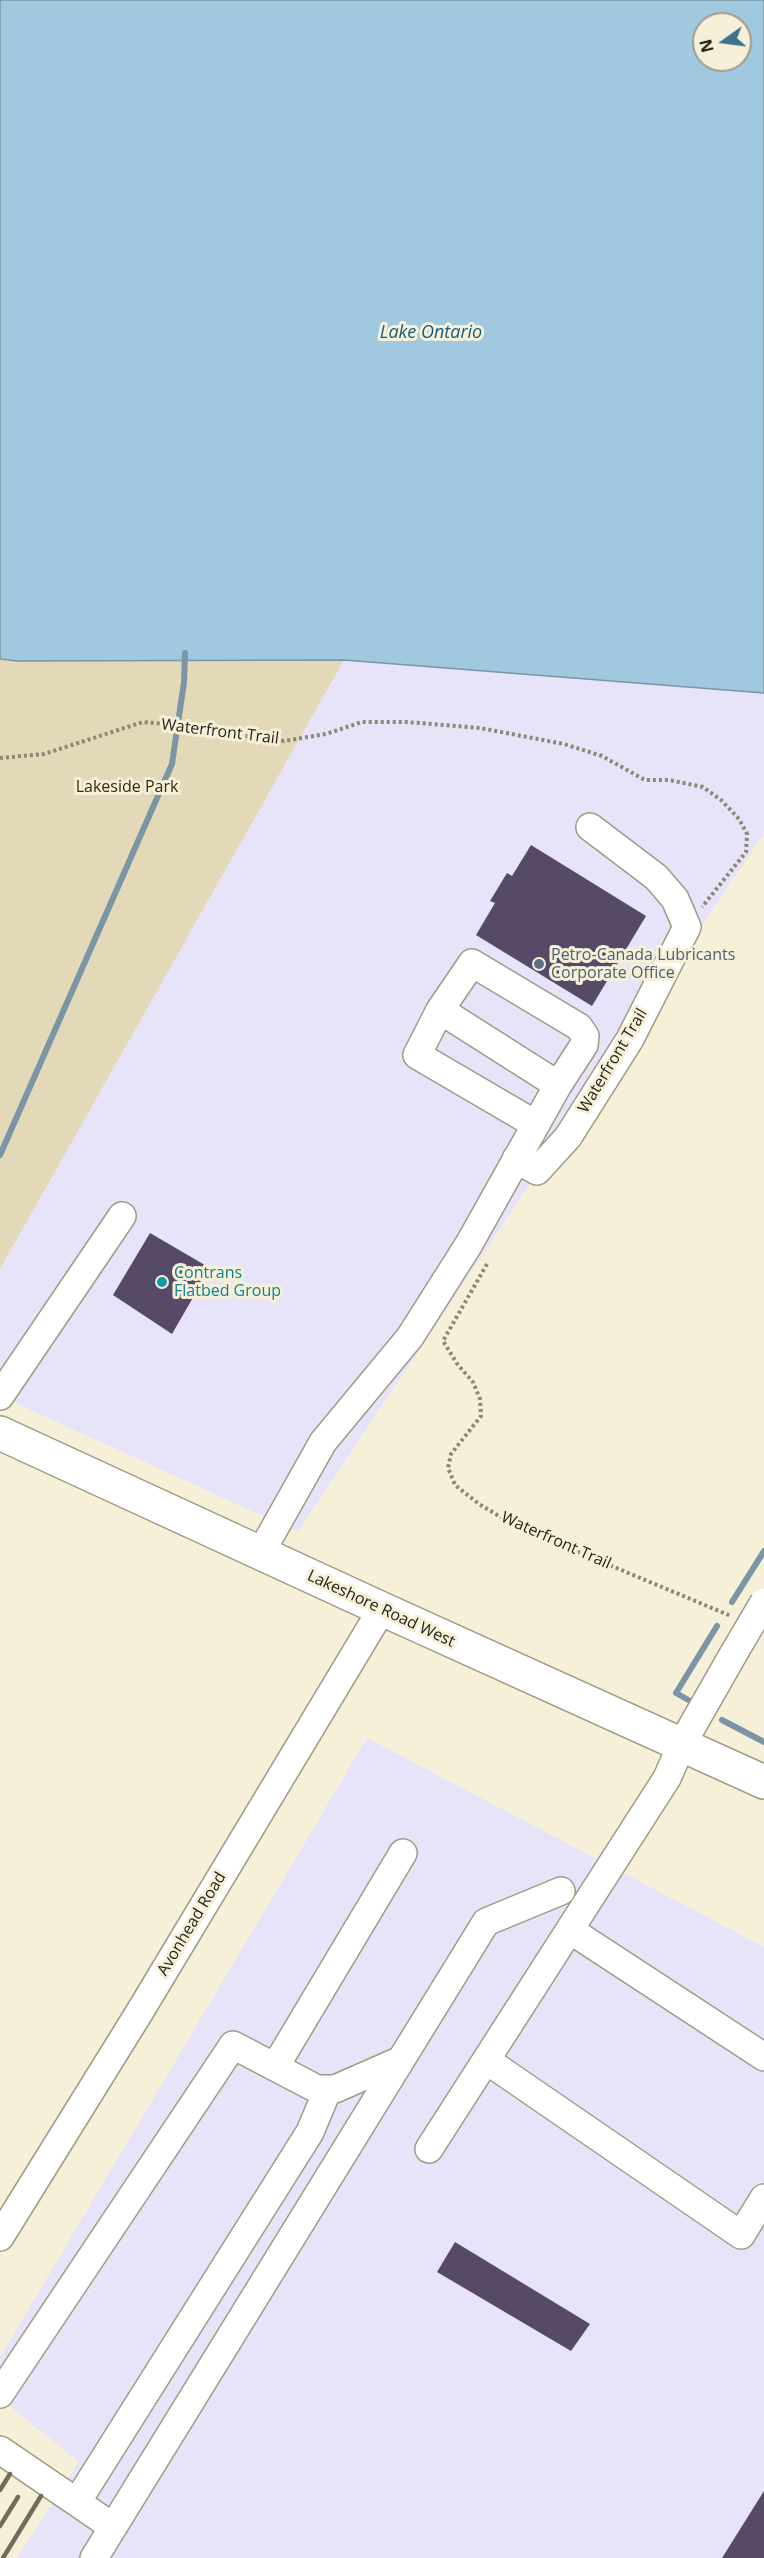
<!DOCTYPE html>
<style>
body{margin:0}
#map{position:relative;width:764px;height:2558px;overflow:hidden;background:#f7f0d9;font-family:"Open Sans",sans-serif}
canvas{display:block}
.north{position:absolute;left:692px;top:12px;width:60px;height:60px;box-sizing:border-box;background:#f7f0d9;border:2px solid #a19c8b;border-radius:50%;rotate:256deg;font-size:16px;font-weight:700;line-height:24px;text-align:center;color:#211f16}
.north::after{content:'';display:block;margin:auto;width:21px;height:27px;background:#3a738d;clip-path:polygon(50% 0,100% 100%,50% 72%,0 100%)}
</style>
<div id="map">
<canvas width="764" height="2558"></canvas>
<div class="north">N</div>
</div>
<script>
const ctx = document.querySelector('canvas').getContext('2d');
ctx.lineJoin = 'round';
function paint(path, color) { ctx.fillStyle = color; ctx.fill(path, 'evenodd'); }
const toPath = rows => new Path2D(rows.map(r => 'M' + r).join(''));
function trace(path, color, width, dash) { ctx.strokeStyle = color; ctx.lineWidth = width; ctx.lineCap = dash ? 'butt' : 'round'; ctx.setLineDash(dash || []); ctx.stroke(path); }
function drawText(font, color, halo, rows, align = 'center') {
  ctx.font = font + ' "Open Sans",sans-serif'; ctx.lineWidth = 6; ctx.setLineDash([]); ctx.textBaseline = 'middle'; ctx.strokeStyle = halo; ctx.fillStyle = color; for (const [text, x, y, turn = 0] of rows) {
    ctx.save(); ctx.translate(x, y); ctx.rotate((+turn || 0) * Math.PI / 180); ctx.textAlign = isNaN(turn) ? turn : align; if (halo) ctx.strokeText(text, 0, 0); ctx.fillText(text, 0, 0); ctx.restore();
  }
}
const industrial = toPath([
 [344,660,764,693,764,833,298,1532,0,1396,0,1269],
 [367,1738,764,1947,764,2558,17,2558,79,2462,0,2398,0,2357]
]);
const green = toPath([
 [0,659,17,661,344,660,0,1269]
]);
const water = toPath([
 [0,0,764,0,764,693,344,660,17,661,0,659,0,0],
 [704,24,740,24,740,60,704,60,704,24]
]);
const stream = toPath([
 [0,1155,172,764,184,682,185,653],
 [732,1602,764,1551],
 [692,1702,676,1693,717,1626],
 [722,1720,764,1742]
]);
const building = toPath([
 [531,845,646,916,592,1006,476,935,495,903,490,901,507,873,512,876],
 [150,1233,210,1268,172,1334,113,1295],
 [455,2242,590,2324,571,2351,437,2272],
 [764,2491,764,2558,722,2558]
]);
const path = toPath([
 [0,758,44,754,143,722,207,728,266,740,284,741,326,734,362,722,406,722,480,728,564,744,602,756,645,780,669,780,703,787,721,800,739,819,747,834,746,852,702,907],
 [487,1264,443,1341,458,1365,473,1382,480,1399,481,1416,451,1454,448,1468,455,1485,479,1504,514,1525,731,1616]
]);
const minor = toPath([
 [535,1124,417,1055,440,1010,558,1085],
 [516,1159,537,1171,568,1137,630,1039,687,927,675,899,656,877,590,827],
 [0,1396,122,1216],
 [260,1554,323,1442,410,1337,469,1244,558,1085,584,1045,585,1036,579,1027,472,963,440,1010],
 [570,1930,764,2057],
 [486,2060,741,2235,764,2198],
 [275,2067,403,1853],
 [429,2149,667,1778,682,1744,734,1653],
 [0,2237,139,2013,382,1609],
 [0,2394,233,2045,317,2089,335,2089,401,2060],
 [0,2450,113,2527],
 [77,2502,310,2132,328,2089],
 [94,2558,486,1922,561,1891]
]);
const major = toPath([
 [0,1433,382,1609,764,1782]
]);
const rail = toPath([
 [0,2490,10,2474],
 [0,2526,18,2497],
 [3,2558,41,2496]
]);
const minorBridge = toPath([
 [734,1653,764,1602]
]);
const markers = [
 [539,964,6,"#5c6f8a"],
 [162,1282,6,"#0f9aa8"]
];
const streetNames = [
 ["Waterfront Trail",220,732,7],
 ["Waterfront Trail",613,1061,-59],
 ["Waterfront Trail",556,1541,24],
 ["Lakeshore Road West",381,1609,25],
 ["Avonhead Road",192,1924,-59]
];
const parkNames = [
 ["Lakeside Park",127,787]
];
const serviceNames = [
 ["Petro-Canada Lubricants",551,955],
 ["Corporate Office",551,973]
];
const cultureNames = [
 ["Contrans",174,1273],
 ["Flatbed Group",174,1291]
];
const waterNames = [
 ["Lake Ontario",431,333]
];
paint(industrial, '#e7e3f9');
paint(green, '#e3d8b7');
paint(water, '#a0c8df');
trace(water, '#7a95a3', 1.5);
trace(stream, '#7a95a3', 6);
paint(building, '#574968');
trace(minor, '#a19a85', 30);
trace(major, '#a19a85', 36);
trace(path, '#8c8777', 4, [3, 3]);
trace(minor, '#fff', 27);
trace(major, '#fff', 33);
trace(rail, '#706c5e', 4.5);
trace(minorBridge, '#a19a85', 30, []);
trace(minorBridge, '#fff', 27);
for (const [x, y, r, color] of markers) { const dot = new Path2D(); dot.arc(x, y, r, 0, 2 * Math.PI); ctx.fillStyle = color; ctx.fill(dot); trace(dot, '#f7f0d9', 2); }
drawText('16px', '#211f16', '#f7f0d9', streetNames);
drawText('16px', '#342a09', '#f7f0d9', parkNames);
drawText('16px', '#4e5e75', '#f7f0d9', serviceNames, 'left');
drawText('16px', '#0d838f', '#f7f0d9', cultureNames, 'left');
drawText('italic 18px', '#155c7c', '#f7f0d9', waterNames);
</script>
